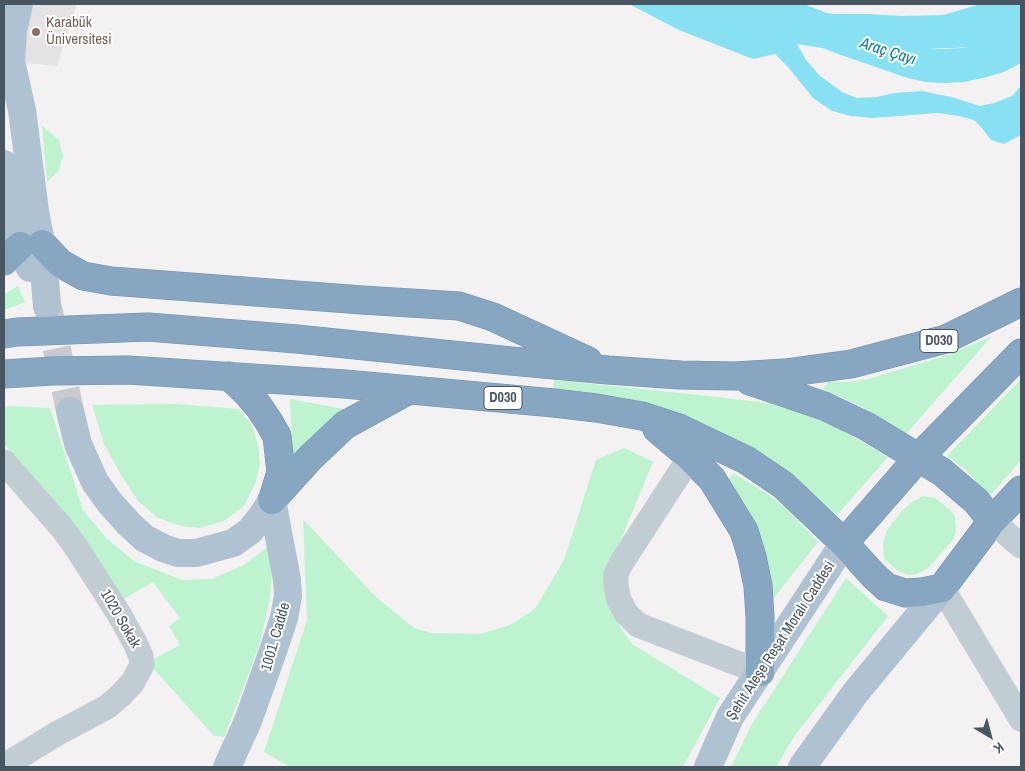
<!DOCTYPE html>
<meta charset="utf-8">
<style>
body{margin:0}
#map{position:relative;width:1025px;height:771px;overflow:hidden;background:#f3f1f1;font-family:"Archivo Narrow",sans-serif}
canvas{display:block}
.frame{position:absolute;inset:0;border:5px solid #475660;pointer-events:none}
.north{position:absolute;left:965px;top:711px;width:50px;height:50px;-webkit-text-stroke:4px #fff;paint-order:stroke;rotate:143deg;font-size:14px;font-weight:700;line-height:20px;text-align:center;color:#475660}
.north::after{content:'';display:block;margin:auto;width:18px;height:22px;background:#475660;clip-path:polygon(50% 0,100% 100%,50% 72%,0 100%)}
</style>
<div id="map">
<canvas width="1025" height="771"></canvas>
<div class="frame"></div>
<div class="north">K</div>
</div>
<script>
const ctx = document.querySelector('canvas').getContext('2d');
ctx.lineJoin = 'round';
function paint(path, color) { ctx.fillStyle = color; ctx.fill(path, 'evenodd'); }
const toPath = rows => new Path2D(rows.map(r => 'M' + r).join(''));
function trace(path, color, width, dash) { ctx.strokeStyle = color; ctx.lineWidth = width; ctx.lineCap = dash ? 'butt' : 'round'; ctx.setLineDash(dash || []); ctx.stroke(path); }
function drawText(font, color, halo, rows, align = 'center') {
  ctx.font = font + ' "Archivo Narrow",sans-serif'; ctx.lineWidth = 4; ctx.setLineDash([]); ctx.textBaseline = 'middle'; ctx.strokeStyle = halo; ctx.fillStyle = color; for (const [text, x, y, turn = 0] of rows) {
    ctx.save(); ctx.translate(x, y); ctx.rotate((+turn || 0) * Math.PI / 180); ctx.textAlign = isNaN(turn) ? turn : align; if (halo) ctx.strokeText(text, 0, 0); ctx.fillText(text, 0, 0); ctx.restore();
  }
}
const education = toPath([
 [4,4,77,4,57,66,4,61]
]);
const green = toPath([
 [42,126,59,140,63,156,59,170,47,182],
 [18,286,25,302,4,310,4,294],
 [991,337,906,434,860,406,823,389,829,381,845,382,868,379,941,357],
 [1021,379,1021,460,990,496,966,470,947,456],
 [554,380,699,395,768,403,802,413,839,428,888,457,837,515,807,489,553,392],
 [290,399,349,410,293,464],
 [176,404,239,409,252,425,258,445,260,464,255,484,244,506,224,521,200,528,181,526,158,518,139,502,121,475,104,444,92,405],
 [11,406,50,408,83,510,106,538,134,561,182,580,211,579,242,566,268,547,272,569,270,599,260,642,243,689,224,737,213,735,153,668,154,659,180,645,169,626,180,618,153,582,122,600,63,515,4,444,4,407],
 [624,448,653,462,608,571,608,596,620,627,632,644,720,698,683,767,290,767,264,752,307,620,303,519,376,597,414,628,431,633,481,634,510,625,535,609,564,560,596,460],
 [733,473,768,494,789,511,818,542,770,603,728,481],
 [923,496,935,498,949,509,955,516,956,532,953,540,928,568,917,574,908,575,898,571,884,559,883,545,887,530,901,512,912,502],
 [846,578,888,616,796,734,776,767,731,767,752,724]
]);
const water = toPath([
 [629,4,782,4,797,9,834,14,868,14,903,16,943,15,981,4,1021,4,1021,48,987,45,956,48,829,49,797,44,806,60,820,76,842,92,857,98,877,97,894,93,922,91,951,97,980,106,994,103,1012,96,1021,86,1021,134,1019,136,1004,144,991,140,982,128,974,120,959,116,937,113,873,118,851,116,832,111,813,98,788,67,775,54,753,59,679,30]
]);
const river = toPath([
 [758,4,841,37,910,61,927,65,945,66,963,65,981,61,998,56,1021,44]
]);
const majorTunnel = toPath([
 [48,307,70,411]
]);
const minor = toPath([
 [690,457,622,562,616,574,616,586,619,600,626,613,638,625,760,672],
 [4,462,63,529,78,550,119,614,134,641,141,656,142,665,133,682,121,695,107,707,58,733,4,766],
 [992,521,1021,546],
 [942,588,1021,719]
]);
const major = toPath([
 [19,4,13,31,11,61,22,110,35,211,38,228,42,244,47,306],
 [4,164,20,246,30,268],
 [70,411,78,444,95,482,110,503,129,524,144,538,163,548,178,553,196,553,233,543,250,531,262,516,272,500],
 [227,767,248,721,274,648,284,618,288,596,287,580,272,500],
 [708,767,730,717,844,543],
 [802,767,856,692,942,588]
]);
const highway = toPath([
 [42,244,60,263,83,276,111,281,362,300,459,306,493,317,588,361],
 [4,261,20,246],
 [4,334,17,332,148,327,297,339,511,361,608,370,680,375,735,376,785,373,851,364,946,339,1021,302],
 [4,374,52,371,128,370,345,384,554,403,596,408,642,416,679,428,746,460,783,485,844,543,873,575,886,587,905,593,922,592,942,588,992,521,1021,490],
 [229,376,247,393,259,407,269,422,277,436,281,472,273,498],
 [750,381,824,406,866,426,942,472,976,501,992,521],
 [657,429,690,457,712,479,744,531,752,557,758,586,760,617,760,672],
 [272,500,310,458,345,425,409,390],
 [844,543,919,457,1021,353]
]);
const markers = [
 [36,32,5,"#8d6e63"]
];
const shields = [
 [939,341,38],
 [503,398,38]
];
const shieldNames = [
 ["D030",939,341],
 ["D030",503,398]
];
const educationNames = [
 ["Karabük",46,23],
 ["Üniversitesi",46,40]
];
const streetNames = [
 ["1020 Sokak",120,619,60],
 ["1001. Cadde",276,637,-74],
 ["Şehit Ateşe Reşat Moralı Caddesi",781,641,-57]
];
const waterNames = [
 ["Araç Çayı",888,52,18]
];
paint(education, '#e5e2e3');
paint(green, '#bef3d0');
paint(water, '#88e1f2');
trace(river, '#88e1f2', 34);
trace(majorTunnel, '#c8cacd', 28, [28, 14]);
trace(highway, '#7191ae', 29);
trace(minor, '#c1ccd3', 25);
trace(major, '#afc2d1', 28);
trace(highway, '#86a6c2', 28);
for (const [x, y, r, color] of markers) { const dot = new Path2D(); dot.arc(x, y, r, 0, 2 * Math.PI); ctx.fillStyle = color; ctx.fill(dot); trace(dot, '#fff', 2); }
for (const [x, y, w] of shields) { const box = new Path2D(); box.roundRect(x - w / 2, y - 11.5, w, 23, 4); ctx.fillStyle = '#fff'; ctx.fill(box); trace(box, '#475660', 1); }
drawText('bold 14px', '#475660', null, shieldNames);
drawText('15px', '#785e54', '#fff', educationNames, 'left');
drawText('15px', '#475660', '#fff', streetNames);
drawText('italic 16px', '#067f96', '#fff', waterNames);
</script>
